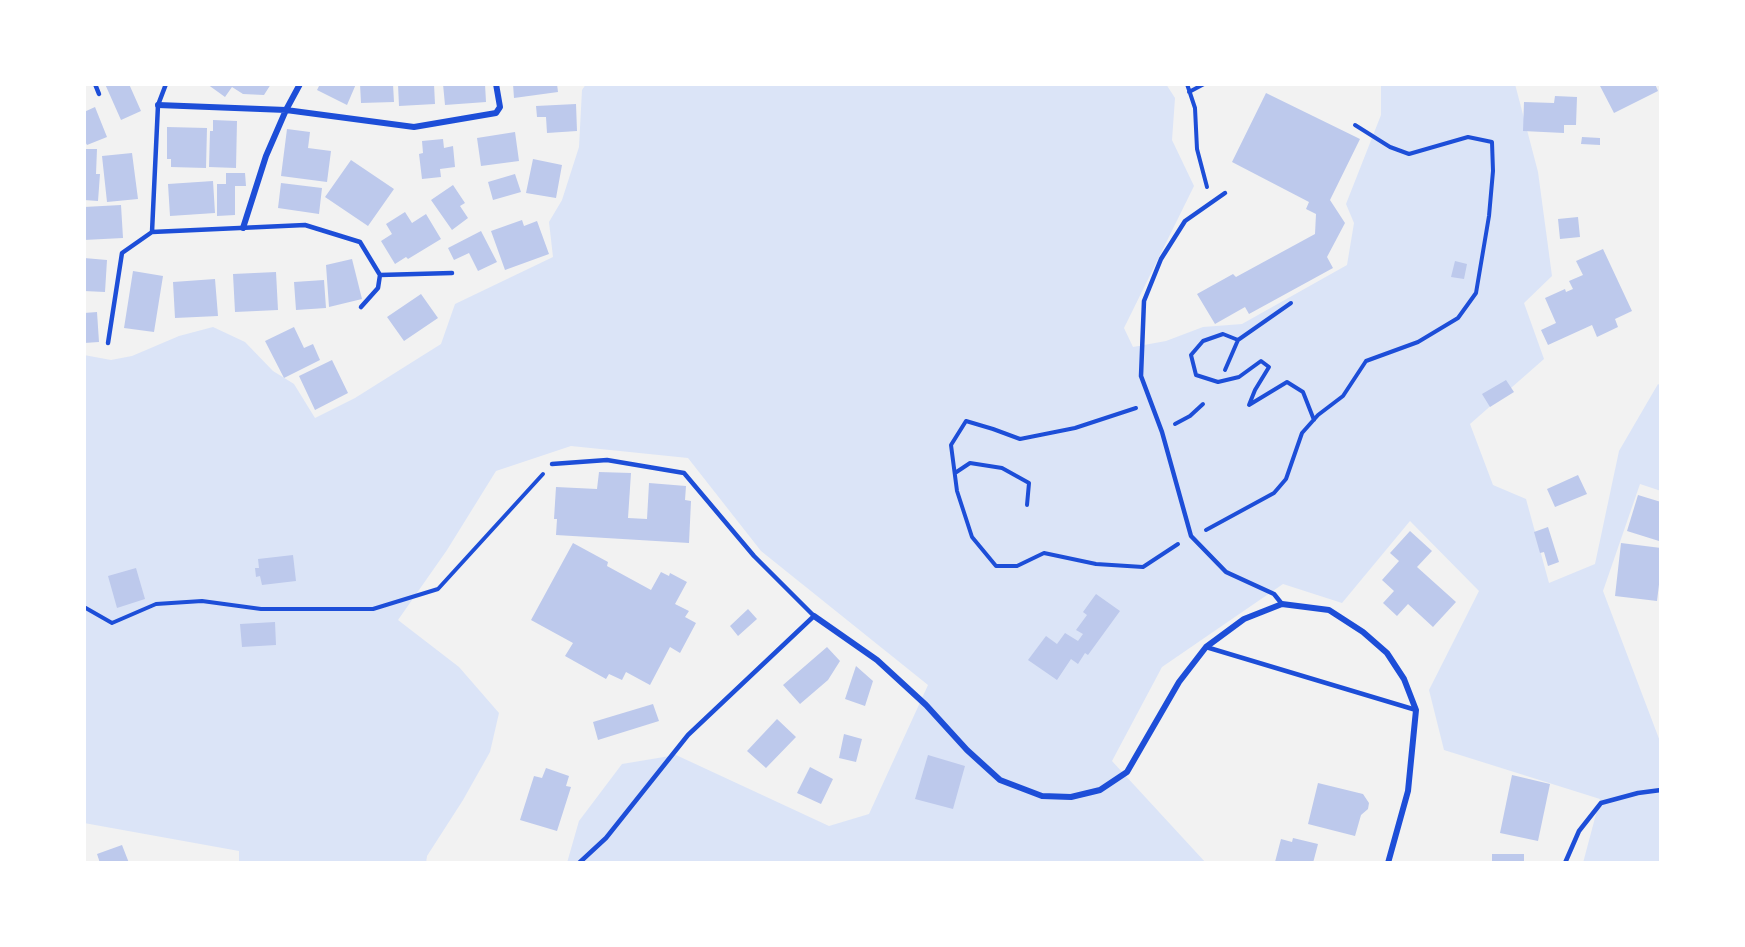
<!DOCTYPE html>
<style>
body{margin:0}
#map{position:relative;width:1745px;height:947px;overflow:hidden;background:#f2f2f2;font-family:"Alegreya Sans",sans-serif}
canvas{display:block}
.frame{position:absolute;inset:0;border:86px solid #fff;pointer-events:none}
</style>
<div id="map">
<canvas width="1745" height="947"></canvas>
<div class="frame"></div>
</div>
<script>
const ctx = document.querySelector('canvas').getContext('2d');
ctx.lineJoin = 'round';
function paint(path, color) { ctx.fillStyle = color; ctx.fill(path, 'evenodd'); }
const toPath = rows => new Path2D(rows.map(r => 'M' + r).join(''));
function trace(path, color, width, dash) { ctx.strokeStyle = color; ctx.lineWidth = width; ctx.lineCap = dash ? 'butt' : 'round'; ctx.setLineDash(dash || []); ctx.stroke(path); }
const green = toPath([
 [586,84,1166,84,1175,98,1172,140,1194,186,1124,328,1133,347,1166,341,1203,327,1242,324,1347,265,1354,223,1346,204,1381,115,1381,84,1515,84,1538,172,1552,276,1524,303,1544,359,1470,424,1493,485,1526,499,1549,583,1595,564,1619,451,1658,384,1661,386,1661,491,1640,484,1603,591,1661,744,1661,863,1583,863,1600,799,1444,750,1429,690,1479,591,1410,521,1342,603,1283,584,1162,667,1112,761,1206,863,567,863,579,821,622,764,676,755,829,826,869,814,928,685,761,551,688,458,571,446,496,471,447,550,398,620,459,667,499,713,490,752,463,800,427,856,426,863,239,863,239,851,84,823,84,355,111,360,132,356,179,336,213,327,245,342,273,371,294,384,315,418,355,398,441,344,455,304,553,257,549,222,562,200,579,147,582,90]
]);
const building = toPath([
 [105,84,129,84,141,111,121,120],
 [207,84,271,84,264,95,243,94,232,87,225,97],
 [320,84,356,84,347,105,317,90],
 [360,84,393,84,394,102,361,103],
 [398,84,434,84,435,104,399,106],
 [443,84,485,84,486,102,445,105],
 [513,84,557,84,558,92,514,98],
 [1599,84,1655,84,1658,91,1614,113],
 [1266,93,1360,139,1330,200,1345,223,1327,257,1333,268,1249,314,1245,307,1215,324,1197,294,1233,274,1236,277,1315,234,1316,214,1306,209,1309,202,1232,162],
 [1555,96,1577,97,1576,125,1564,125,1564,133,1523,131,1524,102,1554,103],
 [576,104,577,131,547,133,546,117,537,117,536,106],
 [95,107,107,137,87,145,84,140,84,112],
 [213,120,237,121,236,168,209,167,210,131,213,131],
 [167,127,207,128,206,168,171,167,171,159,167,159],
 [287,129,310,132,308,148,331,151,327,182,281,176],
 [515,132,519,161,481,166,477,138],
 [1582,137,1600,138,1600,145,1581,144],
 [443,139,444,148,453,146,455,167,440,169,441,177,422,179,419,154,423,153,422,141],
 [84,149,97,149,96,174,100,174,98,201,84,200],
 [132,153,138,199,107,202,102,156],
 [533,159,562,165,556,198,526,193],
 [351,160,394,189,368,226,325,197],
 [226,173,245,173,246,186,235,186,235,215,217,216,217,184,226,184],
 [515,174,521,192,493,200,488,182],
 [213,181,215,213,170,216,168,184],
 [281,183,322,188,319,214,278,208],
 [453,185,465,203,460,206,468,218,452,230,431,200],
 [121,205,123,238,84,240,84,207],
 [405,212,412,223,426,214,441,239,408,259,406,257,395,264,381,241,392,234,386,224],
 [1578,217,1580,237,1560,239,1558,219],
 [522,220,524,226,537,221,549,254,505,270,491,231],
 [481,231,497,262,478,271,469,253,454,260,448,248],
 [1603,249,1632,311,1615,319,1618,327,1597,337,1592,325,1548,345,1541,330,1556,323,1545,298,1565,289,1566,292,1573,289,1569,281,1583,275,1576,261],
 [84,258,107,260,105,292,84,291],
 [352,259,362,299,329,307,326,265],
 [1455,261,1467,264,1464,279,1451,277],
 [133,271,163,276,154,332,124,328],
 [276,272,278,310,235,312,233,274],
 [215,279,218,316,175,318,173,282],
 [324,280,326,308,296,310,294,282],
 [421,294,438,318,404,341,387,317],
 [97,312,99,342,84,343,84,313],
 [294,327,304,348,313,344,320,360,284,378,265,341],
 [332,360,348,393,315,410,299,376],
 [1506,380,1514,392,1490,407,1482,394],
 [599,472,631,473,628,518,647,519,649,483,686,486,685,500,691,501,689,543,556,535,557,519,554,519,556,487,597,489],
 [1578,475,1587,494,1555,507,1547,489],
 [1638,495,1661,502,1661,534,1659,541,1627,531],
 [1548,527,1559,562,1548,566,1544,552,1540,553,1534,532],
 [1410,531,1432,551,1417,567,1456,602,1433,627,1408,604,1397,616,1383,603,1394,591,1382,580,1399,561,1390,553],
 [573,543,608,562,607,566,651,590,661,572,669,576,670,573,687,582,675,604,689,611,685,617,696,623,680,653,670,647,650,685,626,672,622,680,609,674,606,679,565,656,573,643,531,620],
 [1621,543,1661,548,1661,568,1657,601,1615,596],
 [293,555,296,581,262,585,260,576,256,577,255,568,259,568,258,559],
 [136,568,145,599,117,608,108,576],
 [1096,594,1120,611,1088,655,1085,653,1078,664,1071,659,1057,680,1028,660,1046,636,1057,644,1065,633,1078,641,1083,634,1076,630,1087,615,1083,612],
 [748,609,757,619,738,636,730,626],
 [275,622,276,645,242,647,240,624],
 [827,647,840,661,828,680,800,704,783,685],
 [856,666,873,681,865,706,845,699],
 [653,704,659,721,598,740,593,722],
 [777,719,796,737,766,768,747,751],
 [844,734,862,739,856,762,839,758],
 [928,755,965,766,953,809,915,799],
 [810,767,833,779,821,804,797,793],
 [546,768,569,776,566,786,571,787,557,831,520,820,534,776,542,778],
 [1512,775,1550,784,1538,841,1500,833],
 [1318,783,1363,794,1369,803,1368,809,1361,815,1355,836,1308,824],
 [1293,838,1318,844,1313,863,1275,862,1281,839,1292,842],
 [122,845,129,863,100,863,97,854],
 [1492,854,1524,854,1524,863,1492,863]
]);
const path = toPath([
 [1187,84,1195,108,1197,149,1207,187],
 [1189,92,1204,84],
 [1238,340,1223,334,1203,341,1191,355,1196,375,1218,382,1239,377,1261,361,1269,367,1255,390,1249,405,1287,382,1303,392,1314,420],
 [1225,370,1238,340,1291,303],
 [1136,408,1075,428,1020,439,993,429,966,421,951,445,957,491,972,537,996,566,1017,566,1044,553,1096,564,1143,567,1178,544],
 [1175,424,1190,416,1203,404],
 [955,473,970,463,1002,468,1029,483,1027,505],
 [1206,530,1274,493,1286,479,1302,433,1318,415,1343,396,1366,361,1418,342,1458,318,1476,293,1489,216,1493,171,1492,142,1468,137,1409,154,1390,147,1355,125],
 [84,607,112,623,156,604,202,601,261,609,373,609,438,589,543,474]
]);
const service = toPath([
 [95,84,99,94],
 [166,84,158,105,152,232,305,225,360,242,380,275,378,288,361,307],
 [1225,193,1185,221,1161,259,1144,301,1141,376,1162,432,1191,536,1226,572,1274,594,1282,604],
 [380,275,452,273],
 [108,343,122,253,152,232],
 [552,464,607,460,684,473,754,556,814,616,688,735,606,838,579,863],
 [1206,647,1416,710],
 [1565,863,1579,831,1601,803,1638,793,1661,790]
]);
const minor = toPath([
 [158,105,286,110,414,127,496,113,500,107,496,84],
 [243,228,266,156,286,110,300,84],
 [814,616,877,660,926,705,967,750,1000,780,1042,796,1071,797,1100,790,1127,772,1179,682,1206,647,1244,619,1282,604,1329,610,1363,632,1387,653,1404,679,1416,710,1408,791,1388,863]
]);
paint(green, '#dbe4f7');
paint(building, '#bdc9ec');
trace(path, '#1d4ed8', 4);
trace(service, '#1d4ed8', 4.5);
trace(minor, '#1d4ed8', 6);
</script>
